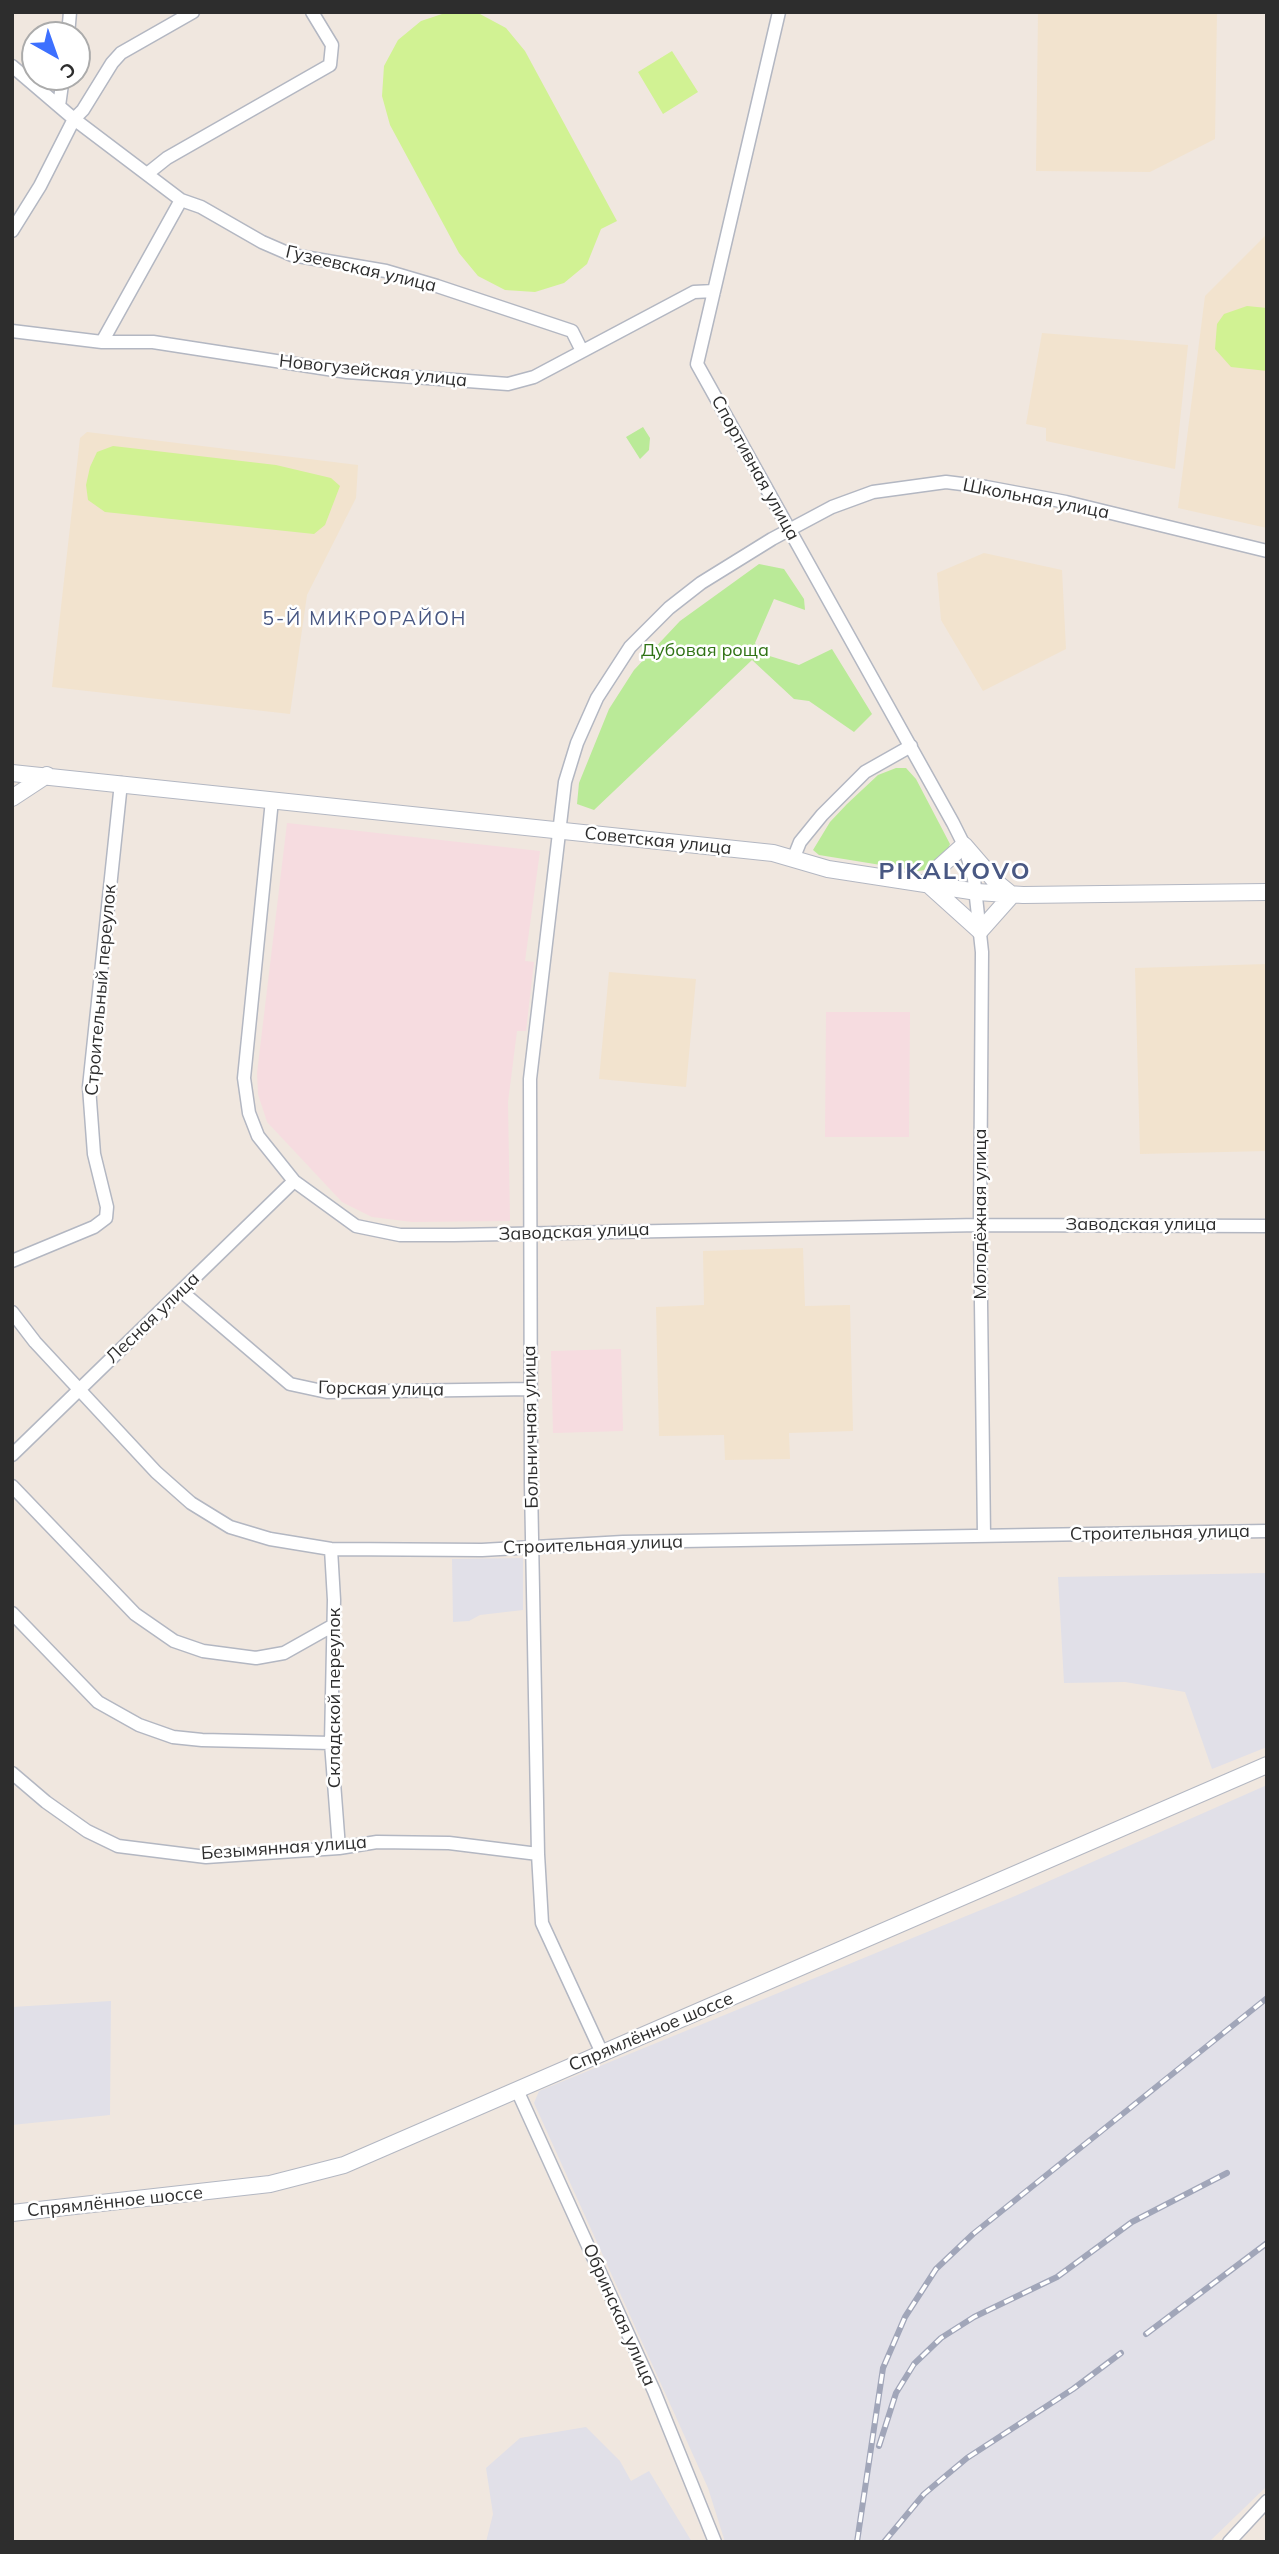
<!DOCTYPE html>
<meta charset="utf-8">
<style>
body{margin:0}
#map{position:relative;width:1279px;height:2554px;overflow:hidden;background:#f0e7df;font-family:Mulish,sans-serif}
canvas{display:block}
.frame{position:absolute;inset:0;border:14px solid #2d2d2d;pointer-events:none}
.north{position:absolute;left:21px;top:21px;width:70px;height:70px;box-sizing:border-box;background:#fff;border:2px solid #ababab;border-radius:50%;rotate:140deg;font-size:19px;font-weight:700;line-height:28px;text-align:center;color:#2d2d2d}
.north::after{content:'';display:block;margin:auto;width:24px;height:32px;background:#3d70ff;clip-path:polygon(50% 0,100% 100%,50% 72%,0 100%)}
</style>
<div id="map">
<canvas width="1279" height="2554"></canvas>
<div class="frame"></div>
<div class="north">С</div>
</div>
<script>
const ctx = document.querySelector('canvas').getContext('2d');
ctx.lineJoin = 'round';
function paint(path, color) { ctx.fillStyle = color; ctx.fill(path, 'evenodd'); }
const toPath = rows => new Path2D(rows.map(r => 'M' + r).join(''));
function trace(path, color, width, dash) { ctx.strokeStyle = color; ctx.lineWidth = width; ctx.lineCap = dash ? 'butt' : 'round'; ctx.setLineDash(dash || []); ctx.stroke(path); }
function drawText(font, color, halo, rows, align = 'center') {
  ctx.font = font + ' Mulish,sans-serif'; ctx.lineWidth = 5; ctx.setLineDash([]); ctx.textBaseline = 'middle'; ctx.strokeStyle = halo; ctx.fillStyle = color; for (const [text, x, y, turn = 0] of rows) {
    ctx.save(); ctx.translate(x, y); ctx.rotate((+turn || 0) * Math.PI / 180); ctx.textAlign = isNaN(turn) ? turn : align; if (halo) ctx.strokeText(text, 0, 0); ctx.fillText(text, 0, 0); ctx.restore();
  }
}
const industrial = toPath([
 [523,1558,523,1610,480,1615,469,1621,453,1622,452,1559],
 [1267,1573,1267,1747,1212,1769,1185,1692,1125,1682,1064,1683,1058,1577],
 [1267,1785,1267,2486,1209,2542,725,2542,708,2488,534,2103,539,2091,1015,1896],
 [111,2001,110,2115,12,2125,12,2007],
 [586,2427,620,2461,631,2481,649,2471,692,2542,486,2542,493,2514,486,2468,520,2438]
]);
const education = toPath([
 [1038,12,1217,12,1215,139,1150,172,1036,171],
 [1267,234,1267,528,1178,508,1205,296],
 [1042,333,1188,345,1175,469,1046,441,1046,428,1026,424],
 [87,432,358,465,356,498,307,595,290,714,52,687,80,438],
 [984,553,1062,570,1066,649,983,691,941,620,937,573],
 [1267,964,1267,1151,1140,1154,1135,968],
 [609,972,696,979,686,1087,599,1079],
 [803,1248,805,1306,850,1305,853,1431,789,1433,790,1459,725,1460,724,1435,659,1436,656,1307,704,1305,703,1251]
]);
const medical = toPath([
 [287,823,540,851,525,961,534,962,526,1031,517,1031,508,1102,510,1221,412,1222,372,1217,342,1202,267,1122,258,1094,257,1073],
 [826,1012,910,1012,909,1137,825,1137],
 [621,1349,623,1431,553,1433,551,1351]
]);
const green = toPath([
 [643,427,650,438,649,450,640,459,626,437],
 [759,564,784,569,804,599,805,610,774,599,755,643,763,654,799,665,832,649,872,714,854,732,809,701,794,699,752,660,594,810,577,804,579,783,609,709,634,670,680,621],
 [896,768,906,768,916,779,950,844,947,851,925,870,918,871,819,855,813,850,830,822,847,804,878,775]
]);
const pitch = toPath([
 [448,12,480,14,506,28,525,51,617,221,601,229,587,264,564,283,535,292,505,290,478,276,459,253,390,125,382,96,384,66,398,40,421,21],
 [672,51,698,92,663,114,638,72],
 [1247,306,1267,308,1267,371,1231,367,1215,349,1217,324,1224,314],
 [113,446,276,465,331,478,340,486,325,525,314,534,105,512,88,500,86,485,90,467,97,452]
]);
const street = toPath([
 [779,12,697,364,953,823,964,845,974,879,982,952,980,1225,984,1536],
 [68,35,70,12],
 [12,66,74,119,181,200,201,207,262,242,292,255,386,271,437,286,572,331,582,351],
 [59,106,63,77],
 [147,174,167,158,330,65,332,45,312,12],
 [12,231,40,186,74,119,83,110,112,63,121,53,193,12],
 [12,331,102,342,153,342,347,372,508,384,534,377,694,292,714,291],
 [102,342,181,200],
 [272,800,244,1078,249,1113,258,1136,294,1181,356,1226,400,1235,454,1235,980,1225,1267,1226],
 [794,857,800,842,822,815,865,772,911,746],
 [12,1261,94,1227,106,1218,107,1207,94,1154,89,1087,121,783],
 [181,1291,290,1384,327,1392,531,1389],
 [12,1312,35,1342,156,1472,191,1503,230,1527,270,1539,331,1549,482,1550,623,1542,1267,1531],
 [12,1455,294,1181],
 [12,1486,135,1614,174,1641,203,1651,256,1658,284,1653,332,1626],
 [331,1549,334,1600,331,1743,339,1848],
 [12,1613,98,1702,139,1725,173,1737,202,1740,331,1743],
 [12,1773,46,1802,87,1831,118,1846,206,1857,339,1848,377,1842,449,1843,538,1854],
 [602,2053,542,1923,538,1854,531,1485,530,1079,565,782,577,743,597,698,630,647,669,608,701,583,772,539,832,507,873,492,946,482,986,487,1066,502,1267,551],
 [517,2090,654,2391,715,2542],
 [1229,2542,1267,2501]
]);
const secondary = toPath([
 [12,773,773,853,828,869,977,892,1023,895,1267,892],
 [12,798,47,775],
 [927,884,934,872,964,845,996,882,1012,895],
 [930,886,980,931,1012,895],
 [12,2213,270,2184,344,2165,1267,1765]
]);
const rail = toPath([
 [1146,2334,1267,2243],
 [879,2446,896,2393,914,2364,941,2338,974,2317,1057,2277,1132,2222,1227,2173],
 [857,2542,883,2368,905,2317,936,2269,973,2234,1267,1998],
 [884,2542,924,2494,967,2458,1073,2389,1121,2353]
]);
const streetNames = [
 ["Гузеевская улица",361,269,13],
 ["Новогузейская улица",373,371,6],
 ["Спортивная улица",755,468,61],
 ["Школьная улица",1036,499,11],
 ["Советская улица",658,841,6],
 ["Строительный переулок",101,990,-85],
 ["Молодёжная улица",981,1214,-90],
 ["Заводская улица",1141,1225],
 ["Заводская улица",574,1232,-2],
 ["Лесная улица",153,1318,-44],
 ["Горская улица",381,1389,1],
 ["Больничная улица",531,1427,-91],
 ["Строительная улица",1160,1533,-1],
 ["Строительная улица",593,1545,-2],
 ["Складской переулок",335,1698,-90],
 ["Безымянная улица",284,1848,-4],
 ["Спрямлённое шоссе",651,2032,-23],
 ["Спрямлённое шоссе",115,2202,-6],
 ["Обринская улица",619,2315,66]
];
const parkNames = [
 ["Дубовая роща",705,651]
];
const neighbourhoodNames = [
 ["5-Й МИКРОРАЙОН",365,619]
];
const districtNames = [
 ["PIKALYOVO",955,872]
];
paint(industrial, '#e1e0e8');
paint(education, '#f2e3ce');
paint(medical, '#f6dce0');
paint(green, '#baea98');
paint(pitch, '#d1f293');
trace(street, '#b3b7c2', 15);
trace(secondary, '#b3b7c2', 18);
trace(street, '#fff', 12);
trace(secondary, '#fff', 16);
trace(rail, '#a1a6b9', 6);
trace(rail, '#fff', 3.5, [10]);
drawText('18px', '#2d2d2d', '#fff', streetNames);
drawText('18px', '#307315', '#fff', parkNames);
ctx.letterSpacing = '2px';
drawText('19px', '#495883', '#fff', neighbourhoodNames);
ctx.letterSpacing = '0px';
ctx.letterSpacing = '2px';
drawText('bold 24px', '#495883', '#fff', districtNames);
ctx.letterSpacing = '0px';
</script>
